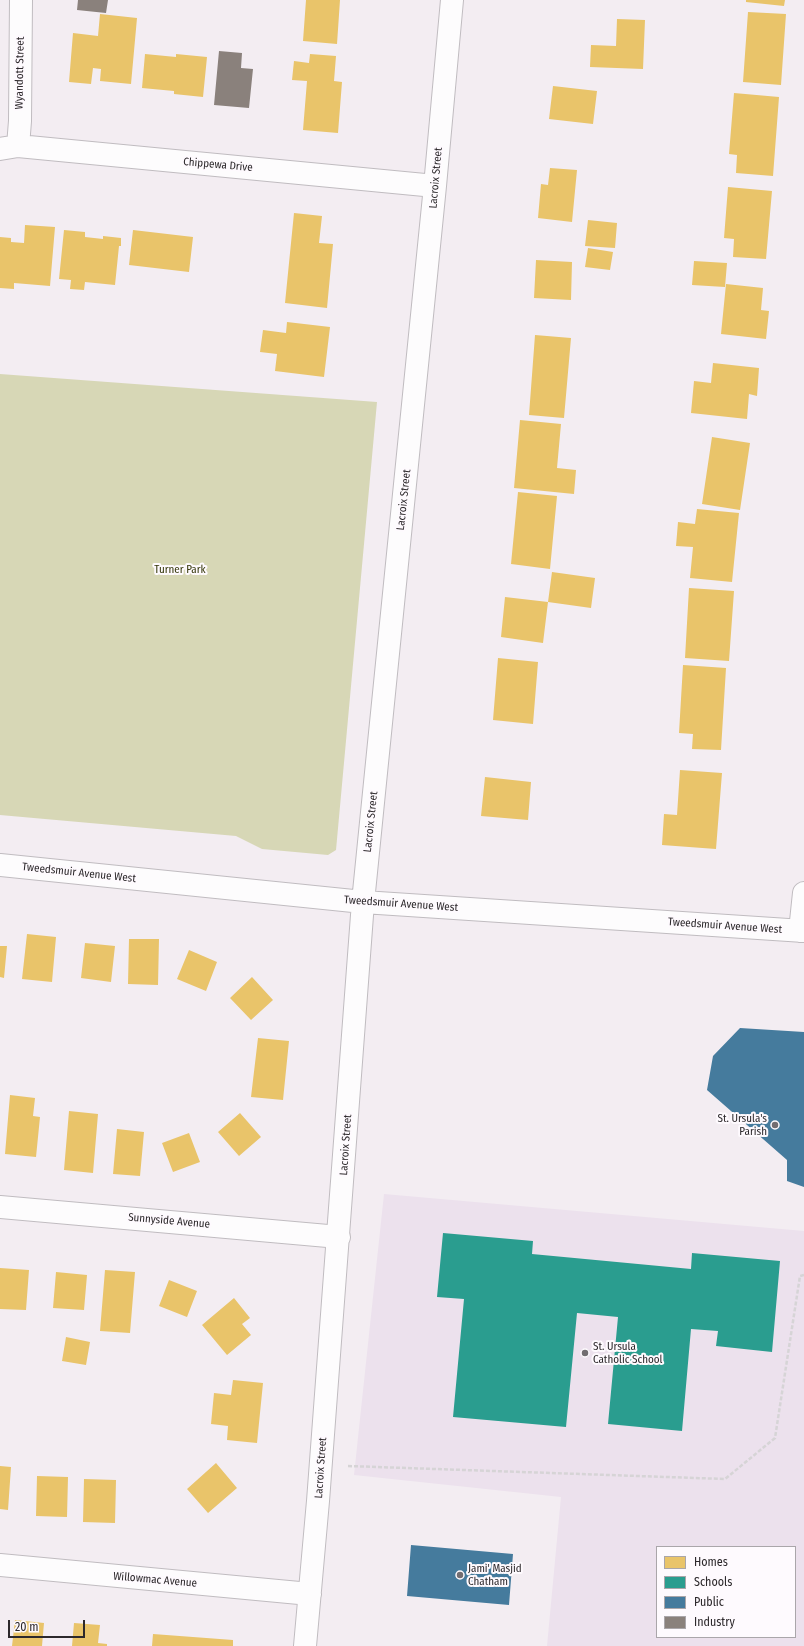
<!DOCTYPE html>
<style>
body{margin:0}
#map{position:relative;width:804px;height:1646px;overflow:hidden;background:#f3edf2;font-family:"Fira Sans Condensed",sans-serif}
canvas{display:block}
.legend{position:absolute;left:656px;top:1546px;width:140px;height:92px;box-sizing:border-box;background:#fefafe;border:1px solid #aaa6aa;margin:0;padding:5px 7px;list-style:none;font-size:12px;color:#2c282b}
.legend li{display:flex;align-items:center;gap:8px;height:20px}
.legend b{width:20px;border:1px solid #aaa6aa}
.scale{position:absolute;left:8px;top:1620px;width:77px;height:18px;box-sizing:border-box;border:2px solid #2c282b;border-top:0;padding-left:5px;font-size:12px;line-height:14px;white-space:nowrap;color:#2c282b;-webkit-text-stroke:3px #fefafe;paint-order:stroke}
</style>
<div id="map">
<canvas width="804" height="1646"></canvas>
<ul class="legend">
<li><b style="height:11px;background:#e9c46a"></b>Homes</li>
<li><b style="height:11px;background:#2a9d8f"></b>Schools</li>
<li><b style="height:11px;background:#457b9d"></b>Public</li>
<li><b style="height:11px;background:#8a817c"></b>Industry</li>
</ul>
<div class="scale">20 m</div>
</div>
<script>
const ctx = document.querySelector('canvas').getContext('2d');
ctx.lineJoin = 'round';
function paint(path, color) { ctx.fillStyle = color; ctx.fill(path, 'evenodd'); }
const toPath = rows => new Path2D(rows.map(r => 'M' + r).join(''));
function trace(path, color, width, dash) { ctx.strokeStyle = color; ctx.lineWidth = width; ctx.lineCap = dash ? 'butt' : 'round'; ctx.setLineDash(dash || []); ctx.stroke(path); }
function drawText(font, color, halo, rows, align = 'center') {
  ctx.font = font + ' "Fira Sans Condensed",sans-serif'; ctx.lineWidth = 4; ctx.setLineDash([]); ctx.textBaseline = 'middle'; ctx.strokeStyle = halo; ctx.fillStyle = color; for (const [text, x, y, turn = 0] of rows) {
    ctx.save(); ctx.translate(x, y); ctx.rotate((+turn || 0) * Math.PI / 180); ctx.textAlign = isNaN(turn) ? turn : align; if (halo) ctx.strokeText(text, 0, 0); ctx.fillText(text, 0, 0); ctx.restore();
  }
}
const education = toPath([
 [384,1194,804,1231,804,1646,547,1646,561,1497,354,1475],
 [657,1547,795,1547,795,1637,657,1637]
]);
const green = toPath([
 [0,374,377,402,336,850,328,855,262,849,236,836,0,815]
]);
const homes = toPath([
 [306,0,340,0,337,44,303,41],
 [746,0,785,0,784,6,746,2],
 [748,12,786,14,781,85,743,82],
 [100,14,137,18,131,84,100,81,101,69,93,68,91,84,69,82,73,33,98,36],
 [617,19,645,20,643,69,590,67,591,45,616,46],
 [145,54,176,57,176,54,207,57,203,97,174,94,174,91,142,88],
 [310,54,336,56,334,81,342,82,338,133,303,130,307,81,292,80,294,61,309,63],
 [553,86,597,91,593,124,549,119],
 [734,93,779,97,773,176,736,173,737,155,729,154],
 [550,168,577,170,572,222,538,218,541,184,548,185],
 [728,187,772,191,766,259,733,257,734,239,724,238],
 [294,213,322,216,319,243,333,244,327,308,285,303],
 [588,220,617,223,615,248,585,246],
 [25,225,55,227,50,286,14,283,14,289,0,288,0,237,11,238,11,242,24,243],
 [64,230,85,232,85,237,103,239,103,236,121,238,121,246,119,246,115,285,85,282,84,290,70,289,71,280,59,279],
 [133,230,193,237,189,272,129,265],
 [588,248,613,252,610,270,585,267],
 [536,260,572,262,571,300,534,298],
 [694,261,727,263,725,287,692,285],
 [726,284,763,288,761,310,769,311,766,339,721,334],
 [287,322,330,327,324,377,275,371,277,354,260,352,263,330,286,333],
 [535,335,571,338,564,418,529,415],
 [713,363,759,368,757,396,749,394,747,419,691,413,694,381,711,383],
 [520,420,561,424,557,468,576,470,574,494,514,488],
 [712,437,750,443,740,510,702,504],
 [518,492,557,496,550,569,511,564],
 [697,509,739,513,732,582,690,578,693,547,676,546,678,522,695,524],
 [552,572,595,578,591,608,548,602],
 [689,588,734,591,729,661,685,658],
 [505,597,548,602,543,643,501,637],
 [498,658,538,662,533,724,493,720],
 [683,665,726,668,721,750,692,749,693,734,679,733],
 [680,770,722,773,716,849,662,845,664,814,677,815],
 [485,777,531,782,528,820,481,816],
 [27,934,56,937,52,982,22,979],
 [129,939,159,939,158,985,128,984],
 [85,943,115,946,111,982,81,978],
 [0,946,7,946,4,978,0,977],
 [189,950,217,962,206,991,177,979],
 [252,977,273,1000,251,1020,230,998],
 [258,1038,289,1041,283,1100,251,1097],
 [10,1095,35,1098,33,1116,40,1117,36,1157,5,1154],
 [69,1111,98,1114,93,1173,64,1170],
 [240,1113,261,1137,239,1156,218,1132],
 [117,1129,144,1132,140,1176,113,1174],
 [189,1133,200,1162,173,1172,162,1143],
 [0,1268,29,1270,26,1310,0,1309],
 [105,1270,135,1272,130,1333,100,1331],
 [56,1272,87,1275,84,1310,53,1308],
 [169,1280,197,1291,187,1317,159,1306],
 [234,1298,250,1318,242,1324,251,1335,227,1355,202,1325],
 [66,1337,90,1342,86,1365,62,1361],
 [233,1380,263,1383,257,1443,227,1440,228,1426,211,1424,214,1393,231,1395],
 [216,1463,237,1488,208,1513,187,1489],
 [0,1466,11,1467,8,1510,0,1509],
 [37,1476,68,1477,67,1517,36,1516],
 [84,1479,116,1480,115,1523,83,1522],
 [15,1620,44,1623,42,1646,12,1646],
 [74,1623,100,1625,98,1643,107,1644,107,1646,72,1646],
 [153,1634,233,1640,233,1646,152,1646]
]);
const schools = toPath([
 [443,1233,533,1241,532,1254,691,1269,692,1253,780,1261,772,1352,716,1346,718,1331,691,1329,682,1431,608,1424,618,1317,577,1313,566,1427,453,1417,464,1299,437,1297]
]);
const public = toPath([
 [740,1028,804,1032,804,1187,787,1181,787,1160,707,1090,713,1056],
 [411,1545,513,1554,509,1605,407,1596]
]);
const industry = toPath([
 [78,0,108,0,106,13,77,10],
 [219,51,242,53,241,68,253,69,249,108,214,105]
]);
const path = toPath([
 [348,1466,725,1479,775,1438,800,1276,804,1275]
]);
const minor = toPath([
 [18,146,20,121,21,0],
 [0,149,18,146,435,186],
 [0,865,363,902,804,931],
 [800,931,804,893],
 [0,1207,339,1237],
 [0,1565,310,1594],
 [305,1646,318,1501,363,902,435,186,452,0]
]);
const markers = [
 [775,1125,4,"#726d71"],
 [585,1353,4,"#726d71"],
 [460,1575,4,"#726d71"]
];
const streetNames = [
 ["Wyandott Street",20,73,-89],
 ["Chippewa Drive",218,165,5],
 ["Lacroix Street",436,178,-85],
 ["Lacroix Street",404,500,-84],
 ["Lacroix Street",371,822,-84],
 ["Tweedsmuir Avenue West",79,873,6],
 ["Tweedsmuir Avenue West",401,904,4],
 ["Tweedsmuir Avenue West",725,926,4],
 ["Lacroix Street",346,1145,-86],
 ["Sunnyside Avenue",169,1221,5],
 ["Lacroix Street",321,1468,-86],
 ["Willowmac Avenue",155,1580,5]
];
const parkNames = [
 ["Turner Park",180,570]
];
const poiNames = [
 ["St. Ursula's",767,1119,"right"],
 ["Parish",767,1132,"right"],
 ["St. Ursula",593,1347],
 ["Catholic School",593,1360],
 ["Jami' Masjid",468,1569],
 ["Chatham",468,1582]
];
paint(education, '#ece1ed');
paint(green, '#d7d7b6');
paint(homes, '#e9c46a');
paint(schools, '#2a9d8f');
paint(public, '#457b9d');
paint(industry, '#8a817c');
trace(minor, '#c0bcc0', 24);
trace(path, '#d6d4d6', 2.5, [4, 2]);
trace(minor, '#fdfcfd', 22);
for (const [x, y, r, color] of markers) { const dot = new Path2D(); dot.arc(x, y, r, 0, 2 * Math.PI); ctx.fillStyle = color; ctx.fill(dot); trace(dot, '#fefafe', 1.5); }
drawText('11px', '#2c282b', '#fefafe', streetNames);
drawText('11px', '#343609', '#fefafe', parkNames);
drawText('11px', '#2c282b', '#fefafe', poiNames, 'left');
</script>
